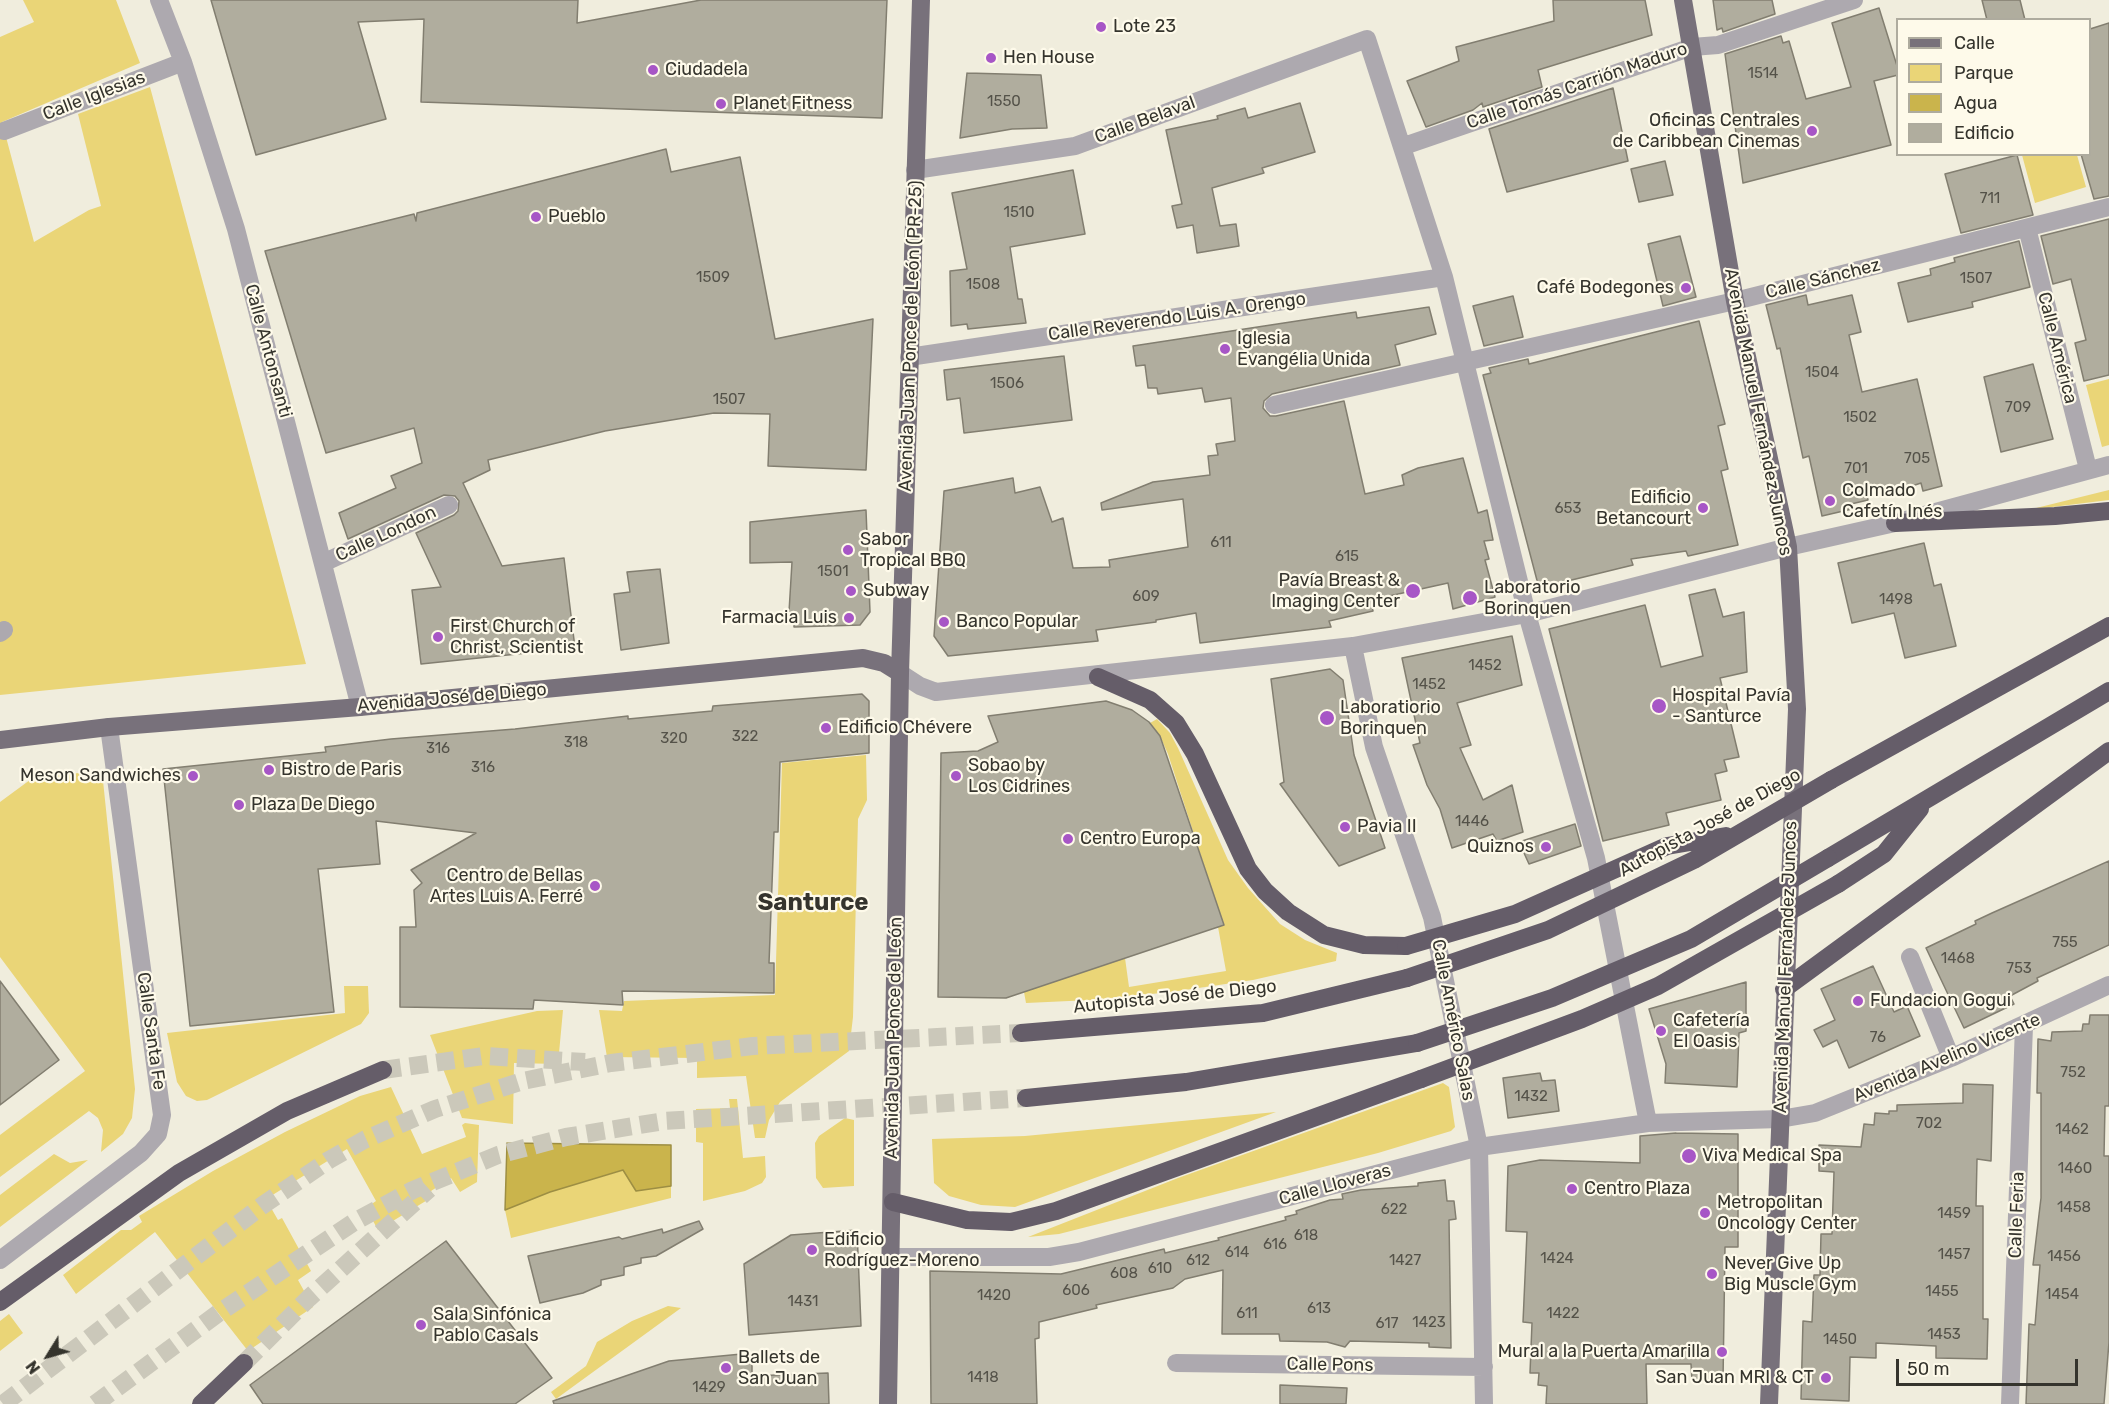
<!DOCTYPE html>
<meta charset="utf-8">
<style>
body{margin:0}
#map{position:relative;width:2109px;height:1404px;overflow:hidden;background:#f0eddd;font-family:Rubik,sans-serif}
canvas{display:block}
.legend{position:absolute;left:1896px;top:18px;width:195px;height:138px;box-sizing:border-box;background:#fefaea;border:2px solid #aeab9e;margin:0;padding:8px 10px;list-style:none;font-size:18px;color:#35342d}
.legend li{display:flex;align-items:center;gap:12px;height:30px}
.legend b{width:30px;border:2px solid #aeab9e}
.north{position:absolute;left:18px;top:1326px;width:60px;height:60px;-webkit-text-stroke:4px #fefaea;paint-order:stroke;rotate:233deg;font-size:16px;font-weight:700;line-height:24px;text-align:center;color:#35342d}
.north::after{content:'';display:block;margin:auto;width:21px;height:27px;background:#35342d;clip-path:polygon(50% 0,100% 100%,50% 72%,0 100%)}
.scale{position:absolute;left:1896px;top:1359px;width:182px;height:27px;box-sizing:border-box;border:3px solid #35342d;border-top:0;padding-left:8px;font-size:18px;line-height:21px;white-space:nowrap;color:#35342d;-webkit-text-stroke:4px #fefaea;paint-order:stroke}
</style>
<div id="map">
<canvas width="2109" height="1404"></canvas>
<ul class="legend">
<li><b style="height:8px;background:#78717b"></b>Calle</li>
<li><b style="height:16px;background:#ead577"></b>Parque</li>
<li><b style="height:16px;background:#cab44c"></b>Agua</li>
<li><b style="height:16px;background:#b0ad9e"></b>Edificio</li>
</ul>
<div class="north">N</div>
<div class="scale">50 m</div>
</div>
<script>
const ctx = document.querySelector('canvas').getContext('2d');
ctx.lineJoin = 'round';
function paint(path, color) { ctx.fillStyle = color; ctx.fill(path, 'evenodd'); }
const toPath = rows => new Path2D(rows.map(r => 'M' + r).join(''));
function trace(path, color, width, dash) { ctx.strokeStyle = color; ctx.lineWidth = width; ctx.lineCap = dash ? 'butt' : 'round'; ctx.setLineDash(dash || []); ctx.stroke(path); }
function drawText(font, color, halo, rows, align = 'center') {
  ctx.font = font + ' Rubik,sans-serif'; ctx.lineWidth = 4.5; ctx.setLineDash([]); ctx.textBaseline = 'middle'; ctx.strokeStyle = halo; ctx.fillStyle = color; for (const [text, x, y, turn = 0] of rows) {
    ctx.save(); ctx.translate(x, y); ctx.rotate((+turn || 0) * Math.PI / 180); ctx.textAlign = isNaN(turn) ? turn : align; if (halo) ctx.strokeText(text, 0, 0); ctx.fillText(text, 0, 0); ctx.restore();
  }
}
const green = toPath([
 [23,0,116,0,140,63,2,122,34,242,89,210,101,206,78,114,150,87,306,664,0,695,0,37,34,22],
 [2022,155,2077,155,2086,187,2035,203],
 [2109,379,2109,445,2102,447,2086,385],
 [2109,490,2109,500,2028,510],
 [1157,719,1170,733,1178,748,1228,860,1248,888,1280,924,1305,940,1337,953,1336,961,1253,980,1171,992,1091,1000,1026,1003,1024,992,1125,958,1129,987,1226,971,1218,927,1223,924,1168,754,1160,736,1150,723],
 [866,755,867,800,858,819,853,1017,849,1051,780,1102,769,1120,765,1138,755,1138,746,1076,697,1078,697,1058,607,1057,599,1010,622,1011,624,1001,775,995,782,763],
 [102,771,135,1089,132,1118,123,1134,101,1152,103,1130,98,1118,89,1111,0,1177,0,1135,85,1071,0,957,0,802,34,777],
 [344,986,368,986,369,1013,361,1024,207,1100,197,1101,186,1096,177,1082,167,1033,345,1013],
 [563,1010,558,1064,514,1063,513,1124,462,1118,430,1035,537,1011],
 [1443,1083,1449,1087,1455,1127,1451,1131,1378,1153,1059,1234,1028,1237,1178,1178],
 [391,1087,422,1154,466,1137,462,1125,465,1123,479,1125,477,1182,460,1192,451,1178,431,1191,434,1196,378,1230,366,1208,376,1201,347,1149,266,1199,278,1220,282,1218,311,1271,298,1280,313,1307,248,1351,155,1232,76,1294,63,1275,121,1230,131,1230,142,1222,139,1216,213,1171,285,1132,360,1096],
 [729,1099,737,1099,743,1158,765,1156,766,1177,762,1183,745,1191,703,1201,703,1143,696,1142,696,1109,730,1108],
 [1276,1112,1015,1207,981,1205,949,1196,934,1183,932,1139,1025,1136],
 [845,1118,854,1120,854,1186,823,1188,816,1178,815,1143,819,1136],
 [54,1154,70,1163,88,1160,0,1227,0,1195],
 [624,1170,636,1191,671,1186,671,1198,511,1238,505,1210,550,1192],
 [668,1306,681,1308,556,1399,551,1392,586,1366,597,1342,632,1321],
 [9,1314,23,1333,0,1351,0,1321]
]);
const water = toPath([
 [507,1143,671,1145,671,1186,636,1191,623,1170,550,1192,505,1210,507,1143]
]);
const building = toPath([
 [211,0,578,0,577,23,701,0,887,0,882,118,421,102,424,19,358,22,386,119,256,155,211,0],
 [1553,0,1645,0,1652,35,1538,70,1542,87,1483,107,1482,103,1473,110,1426,127,1407,81,1459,61,1456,47,1554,21,1553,0],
 [1713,0,1772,0,1775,14,1723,32,1722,28,1717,30,1713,0],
 [1982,0,2020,0,2025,20,1987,20,1982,0],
 [1879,8,1898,69,1898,75,1874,81,1891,145,1743,183,1725,54,1781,36,1783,43,1789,41,1806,99,1851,87,1832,23,1879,8],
 [2109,23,2109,196,2094,199,2081,154,2090,154,2090,29,2109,23],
 [967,73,1041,75,1047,128,1012,129,960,138,967,73],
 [1613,88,1628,161,1507,192,1489,129,1613,88],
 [1300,103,1315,152,1262,168,1264,173,1212,188,1220,226,1236,224,1239,246,1197,253,1193,225,1177,228,1172,206,1182,204,1166,130,1218,119,1217,116,1245,108,1248,118,1300,103],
 [666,149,671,172,740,157,775,339,873,319,866,470,768,466,770,414,714,413,605,431,488,460,490,470,463,483,502,566,564,558,575,648,421,664,412,590,441,587,416,533,454,515,458,511,459,501,455,496,444,495,348,539,339,513,396,488,391,476,422,463,414,428,326,453,265,251,414,214,416,221,417,213,666,149],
 [2017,155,2033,215,1961,233,1945,174,2017,155],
 [1665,161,1673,195,1639,202,1631,169,1665,161],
 [1073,170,1085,234,1010,247,1018,299,1022,299,1026,323,968,329,967,324,951,326,950,271,967,269,952,193,1073,170],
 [2109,219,2109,375,2084,381,2075,343,2086,340,2071,279,2053,284,2041,236,2109,219],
 [1680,236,1696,297,1663,306,1648,244,1680,236],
 [2019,241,2030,287,1972,302,1973,307,1908,322,1898,283,1931,275,1930,269,1955,262,1954,258,2019,241],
 [1806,295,1808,305,1852,295,1861,332,1849,335,1862,392,1917,379,1942,486,1923,491,1921,483,1906,488,1905,484,1867,496,1868,500,1851,504,1852,509,1822,516,1809,456,1803,458,1780,348,1777,349,1766,305,1806,295],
 [1513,296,1523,337,1484,346,1473,306,1513,296],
 [1429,307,1436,334,1395,345,1400,365,1272,394,1264,401,1263,408,1270,416,1276,416,1344,401,1365,494,1404,485,1402,475,1418,468,1463,458,1478,513,1487,510,1493,540,1484,541,1489,559,1485,560,1495,597,1453,609,1448,583,1371,600,1373,611,1329,621,1331,627,1200,643,1196,613,1156,620,1156,622,1096,630,1098,641,948,656,934,636,944,491,1013,478,1015,493,1040,487,1052,522,1063,518,1073,568,1110,567,1109,560,1188,547,1183,499,1102,510,1101,503,1153,482,1210,475,1208,456,1218,455,1216,444,1235,441,1231,398,1205,402,1202,388,1158,394,1157,388,1148,388,1145,365,1136,366,1133,346,1356,312,1357,318,1429,307],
 [1699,321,1725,424,1718,426,1728,469,1721,471,1738,545,1688,556,1686,551,1631,559,1633,565,1539,588,1483,375,1491,373,1489,368,1528,359,1529,364,1699,321],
 [1064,356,1072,420,964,433,960,398,947,400,944,370,1064,356],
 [2033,364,2053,439,2001,452,1984,377,2033,364],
 [866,510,870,612,860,625,794,627,793,612,789,612,792,562,750,563,750,522,866,510],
 [1924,543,1934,586,1941,584,1956,646,1905,658,1894,613,1852,623,1838,563,1924,543],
 [660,569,669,643,621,650,614,594,630,592,627,572,660,569],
 [1715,589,1723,617,1744,612,1747,672,1720,678,1739,757,1724,760,1727,771,1715,774,1721,800,1666,813,1669,825,1603,841,1549,629,1645,605,1661,667,1703,656,1689,595,1715,589],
 [1512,636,1522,685,1457,703,1471,745,1460,748,1483,800,1512,785,1523,832,1497,841,1493,834,1452,848,1440,809,1427,785,1413,745,1420,743,1402,658,1512,636],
 [1330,669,1343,680,1354,755,1385,848,1339,866,1280,784,1284,782,1271,679,1330,669],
 [862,694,869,701,869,753,780,762,778,832,774,832,769,963,774,963,774,993,622,991,623,1005,534,1000,533,1009,400,1007,400,927,416,927,414,890,422,883,411,870,476,833,376,821,380,864,318,869,334,1012,190,1026,163,769,326,752,325,747,391,739,515,729,628,716,628,719,712,711,713,706,862,694],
 [1106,701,1132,710,1149,722,1160,736,1224,925,1006,998,938,997,941,753,978,751,998,742,988,716,1106,701],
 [1575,824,1581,846,1529,864,1519,842,1575,824],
 [2109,861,2109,945,2037,978,2038,981,2010,996,2014,1004,1964,1028,1926,948,1976,924,1975,921,1992,913,2109,861],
 [1873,966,1894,1012,1907,1006,1920,1036,1849,1068,1837,1040,1823,1047,1814,1030,1835,1020,1821,989,1873,966],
 [0,981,59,1060,0,1105,0,981],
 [1746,982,1746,1031,1739,1033,1737,1087,1665,1083,1666,1064,1649,1009,1746,982],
 [2090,1015,2109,1015,2109,1106,2105,1106,2104,1156,2109,1156,2109,1342,2104,1404,2026,1404,2029,1324,2035,1325,2040,1265,2033,1265,2041,1198,2041,1093,2037,1093,2038,1039,2051,1041,2052,1032,2082,1031,2083,1024,2089,1024,2090,1015],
 [1540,1073,1542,1081,1555,1080,1559,1111,1508,1118,1503,1078,1540,1073],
 [1963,1084,1993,1085,1991,1161,1977,1159,1976,1206,1983,1206,1983,1319,1988,1319,1987,1359,1936,1358,1936,1346,1876,1343,1876,1358,1850,1357,1849,1401,1801,1399,1803,1321,1812,1322,1814,1275,1820,1275,1821,1234,1832,1234,1834,1172,1819,1171,1819,1145,1861,1147,1864,1124,1874,1125,1875,1113,1889,1114,1889,1111,1897,1111,1897,1105,1963,1103,1963,1084],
 [1676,1133,1738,1134,1738,1247,1725,1247,1723,1381,1692,1381,1691,1364,1646,1364,1647,1404,1546,1404,1547,1386,1538,1385,1539,1373,1530,1373,1532,1323,1523,1322,1527,1232,1506,1231,1508,1166,1540,1160,1640,1163,1640,1136,1676,1133],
 [1445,1180,1447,1201,1454,1201,1456,1219,1449,1220,1451,1348,1429,1347,1429,1343,1350,1341,1345,1347,1327,1342,1280,1341,1279,1334,1222,1334,1223,1270,1185,1279,1173,1288,1096,1305,1097,1308,1039,1322,1039,1338,1035,1339,1037,1404,931,1404,930,1271,1061,1274,1164,1249,1165,1253,1219,1240,1218,1238,1286,1220,1285,1217,1297,1214,1296,1211,1330,1200,1343,1199,1342,1194,1361,1190,1418,1186,1418,1183,1445,1180],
 [699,1221,703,1229,656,1256,641,1258,641,1263,624,1267,624,1275,601,1280,601,1285,583,1293,540,1303,528,1256,619,1237,622,1239,662,1229,663,1233,699,1221],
 [857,1230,861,1326,749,1335,744,1264,791,1235,857,1230],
 [446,1241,552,1378,515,1404,263,1404,250,1385,446,1241],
 [752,1353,752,1376,828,1373,829,1404,554,1404,553,1401,669,1361,752,1353],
 [1280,1385,1347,1388,1346,1404,1280,1404,1280,1385]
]);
const highwayTunnel = toPath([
 [383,1070,484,1056,585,1062],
 [244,1363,309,1298,429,1189],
 [3,1404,263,1205,329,1160,364,1140,435,1109,523,1081,611,1063,753,1046,1021,1033],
 [95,1404,220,1312,354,1222,413,1190,498,1155,566,1137,664,1121,1026,1098]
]);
const minor = toPath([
 [159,0,183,62,236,229,360,707],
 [4,131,183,62],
 [1404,146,1692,47,1718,45,1854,0],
 [915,170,1075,146,1367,39,1444,277,1527,614,1596,858,1648,1123],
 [2027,228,2088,469],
 [909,357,1444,277],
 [1274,405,1735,301,2109,207],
 [323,563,449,505],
 [0,633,4,630],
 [1353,646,1374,747,1432,917,1479,1147,1484,1404],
 [900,673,920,686,936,692,1353,646,1527,614,1788,547,1895,523,2109,465],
 [1910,957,1951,1058],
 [892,1257,1049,1257,1079,1252,1479,1147,1648,1123,1780,1119,1815,1113,1951,1058,2109,985],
 [0,1260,141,1153,158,1134,162,1115,109,727],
 [1176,1363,1484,1367],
 [2010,1404,2024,1026]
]);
const major = toPath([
 [1683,0,1735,301,1788,547,1797,709,1769,1404],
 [0,740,109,727,360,707,863,658,884,663,900,673],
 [888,1404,900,673,921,0]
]);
const highway = toPath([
 [1895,523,2055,516,2109,511],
 [1098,677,1150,700,1176,723,1195,754,1248,869,1265,891,1288,912,1324,935,1364,945,1406,946],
 [1831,780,2109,626],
 [1828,858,2109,691],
 [1838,884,1884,854,1920,809],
 [1784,989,2109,751],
 [1021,1033,1263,1013,1407,978],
 [1026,1098,1186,1082,1417,1043],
 [893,1202,967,1220,1011,1222,1056,1211,1421,1079],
 [0,1302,179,1173,287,1111,383,1070],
 [201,1404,244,1363]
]);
const highwayBridge = toPath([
 [1406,946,1515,914,1667,846,1726,836],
 [1407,978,1548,930,1617,897,1694,860,1831,780],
 [1417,1043,1552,998,1691,939,1828,858],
 [1421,1079,1582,1019,1658,986,1838,884]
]);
const markers = [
 [1101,27,6,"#a756c6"],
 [991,58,6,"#a756c6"],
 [653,70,6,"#a756c6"],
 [721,104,6,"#a756c6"],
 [1812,131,6,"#a756c6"],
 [536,217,6,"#a756c6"],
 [1686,288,6,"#a756c6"],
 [1225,349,6,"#a756c6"],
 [1830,501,6,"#a756c6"],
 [1703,508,6,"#a756c6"],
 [848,550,6,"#a756c6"],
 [851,591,6,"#a756c6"],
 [1413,591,8,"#a756c6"],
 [1470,598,8,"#a756c6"],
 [849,618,6,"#a756c6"],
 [944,622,6,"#a756c6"],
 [438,637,6,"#a756c6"],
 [1659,706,8,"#a756c6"],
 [1327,718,8,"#a756c6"],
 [826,728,6,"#a756c6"],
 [269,770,6,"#a756c6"],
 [193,776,6,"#a756c6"],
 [956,776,6,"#a756c6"],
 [239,805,6,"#a756c6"],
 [1345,827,6,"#a756c6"],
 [1068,839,6,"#a756c6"],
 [1546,847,6,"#a756c6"],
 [595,886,6,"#a756c6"],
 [1858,1001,6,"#a756c6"],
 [1661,1031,6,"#a756c6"],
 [1689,1156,8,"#a756c6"],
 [1572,1189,6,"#a756c6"],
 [1705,1213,6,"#a756c6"],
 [812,1250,6,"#a756c6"],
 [1712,1274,6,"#a756c6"],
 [421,1325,6,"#a756c6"],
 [1722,1352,6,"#a756c6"],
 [726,1368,6,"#a756c6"],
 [1826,1378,6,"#a756c6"]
];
const numberNames = [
 ["1514",1763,74],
 ["1550",1004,102],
 ["711",1990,199],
 ["1510",1019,213],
 ["1509",713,278],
 ["1507",1976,279],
 ["1508",983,285],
 ["1504",1822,373],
 ["1506",1007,384],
 ["1507",729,400],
 ["709",2018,408],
 ["1502",1860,418],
 ["705",1917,459],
 ["701",1856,469],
 ["653",1568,509],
 ["611",1221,543],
 ["615",1347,557],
 ["1501",833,572],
 ["609",1146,597],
 ["1498",1896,600],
 ["1452",1485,666],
 ["1452",1429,685],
 ["322",745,737],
 ["320",674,739],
 ["318",576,743],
 ["316",438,749],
 ["316",483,768],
 ["1446",1472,822],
 ["755",2065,943],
 ["1468",1958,959],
 ["753",2019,969],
 ["76",1878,1038],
 ["752",2073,1073],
 ["1432",1531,1097],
 ["702",1929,1124],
 ["1462",2072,1130],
 ["1460",2075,1169],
 ["1458",2074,1208],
 ["622",1394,1210],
 ["1459",1954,1214],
 ["618",1306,1236],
 ["616",1275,1245],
 ["614",1237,1253],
 ["1457",1954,1255],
 ["1456",2064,1257],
 ["1424",1557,1259],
 ["612",1198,1261],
 ["1427",1405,1261],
 ["610",1160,1269],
 ["608",1124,1274],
 ["606",1076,1291],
 ["1455",1942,1292],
 ["1454",2062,1295],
 ["1420",994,1296],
 ["1431",803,1302],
 ["613",1319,1309],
 ["611",1247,1314],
 ["1422",1563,1314],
 ["1423",1429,1323],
 ["617",1387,1324],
 ["1453",1944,1335],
 ["1450",1840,1340],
 ["1418",983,1378],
 ["1429",709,1388]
];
const poiNames = [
 ["Lote 23",1113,27],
 ["Hen House",1003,58],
 ["Ciudadela",665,70],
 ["Planet Fitness",733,104],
 ["Oficinas Centrales",1800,121,"right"],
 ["de Caribbean Cinemas",1800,142,"right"],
 ["Pueblo",548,217],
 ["Café Bodegones",1674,288,"right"],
 ["Iglesia",1237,339],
 ["Evangélia Unida",1237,360],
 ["Colmado",1842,491],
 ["Cafetín Inés",1842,512],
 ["Edificio",1691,498,"right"],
 ["Betancourt",1691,519,"right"],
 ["Sabor",860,540],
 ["Tropical BBQ",860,561],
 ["Pavía Breast &",1400,581,"right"],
 ["Imaging Center",1400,602,"right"],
 ["Laboratorio",1484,588],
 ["Borinquen",1484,609],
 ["Subway",863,591],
 ["Farmacia Luis",837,618,"right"],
 ["Banco Popular",956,622],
 ["First Church of",450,627],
 ["Christ, Scientist",450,648],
 ["Hospital Pavía",1672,696],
 ["- Santurce",1672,717],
 ["Laboratiorio",1340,708],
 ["Borinquen",1340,729],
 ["Edificio Chévere",838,728],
 ["Sobao by",968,766],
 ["Los Cidrines",968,787],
 ["Bistro de Paris",281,770],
 ["Meson Sandwiches",181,776,"right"],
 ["Plaza De Diego",251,805],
 ["Pavia II",1357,827],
 ["Centro Europa",1080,839],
 ["Quiznos",1534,847,"right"],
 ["Centro de Bellas",583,876,"right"],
 ["Artes Luis A. Ferré",583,897,"right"],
 ["Fundacion Gogui",1870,1001],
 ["Cafetería",1673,1021],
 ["El Oasis",1673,1042],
 ["Viva Medical Spa",1702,1156],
 ["Centro Plaza",1584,1189],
 ["Metropolitan",1717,1203],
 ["Oncology Center",1717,1224],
 ["Edificio",824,1240],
 ["Rodríguez-Moreno",824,1261],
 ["Never Give Up",1724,1264],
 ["Big Muscle Gym",1724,1285],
 ["Sala Sinfónica",433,1315],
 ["Pablo Casals",433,1336],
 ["Mural a la Puerta Amarilla",1710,1352,"right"],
 ["Ballets de",738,1358],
 ["San Juan",738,1379],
 ["San Juan MRI & CT",1814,1378,"right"]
];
const streetNames = [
 ["Calle Tomás Carrión Maduro",1577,86,-19],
 ["Calle Iglesias",94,96,-21],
 ["Calle Belaval",1145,120,-20],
 ["Calle Sánchez",1823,279,-14],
 ["Calle Reverendo Luis A. Orengo",1177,317,-8],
 ["Avenida Juan Ponce de León (PR-25)",911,336,-88],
 ["Calle América",2057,348,76],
 ["Calle Antonsanti",268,351,75],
 ["Avenida Manuel Fernández Juncos",1758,412,79],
 ["Calle London",386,534,-25],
 ["Avenida José de Diego",452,698,-5],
 ["Autopista José de Diego",1710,823,-29],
 ["Avenida Manuel Fernández Juncos",1786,967,-88],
 ["Autopista José de Diego",1175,997,-6],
 ["Calle Américo Salas",1453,1020,79],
 ["Calle Santa Fe",151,1031,82],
 ["Avenida Juan Ponce de León",894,1038,-89],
 ["Avenida Avelino Vicente",1947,1058,-23],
 ["Calle Lloveras",1335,1185,-15],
 ["Calle Feria",2017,1215,-88],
 ["Calle Pons",1330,1365,1]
];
const districtNames = [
 ["Santurce",813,903]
];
paint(green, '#ead577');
paint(water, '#cab44c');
trace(water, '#9d8e43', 1.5);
paint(building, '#b0ad9e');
trace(building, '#827e70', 1.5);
trace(highwayTunnel, '#cbc8ba', 18, [18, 9]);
trace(minor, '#ada9af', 18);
trace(major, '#78717b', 18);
trace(highway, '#655d69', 18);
trace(highwayBridge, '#655d69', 18);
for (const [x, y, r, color] of markers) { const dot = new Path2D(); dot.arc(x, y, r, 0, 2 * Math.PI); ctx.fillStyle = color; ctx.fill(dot); trace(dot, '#fefaea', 2); }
drawText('15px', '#545249', null, numberNames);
drawText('18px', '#35342d', '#fefaea', poiNames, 'left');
drawText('18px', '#35342d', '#fefaea', streetNames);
drawText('bold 24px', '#35342d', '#fefaea', districtNames);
</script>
